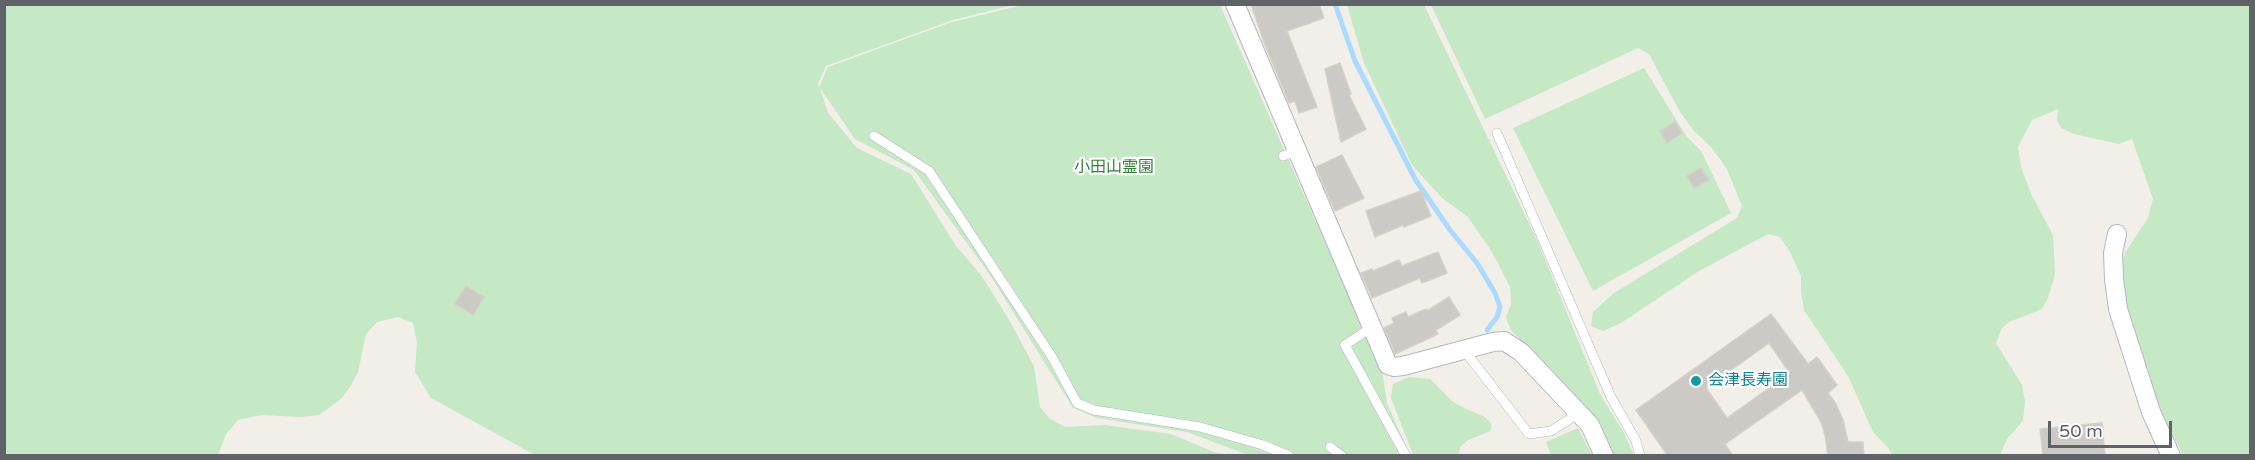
<!DOCTYPE html>
<meta charset="utf-8">
<style>
body{margin:0}
#map{position:relative;width:2255px;height:460px;overflow:hidden;background:#f1efe8;font-family:"Varela Round",sans-serif}
canvas{display:block}
.frame{position:absolute;inset:0;border:6px solid #5f6368;pointer-events:none}
.scale{position:absolute;left:2048px;top:421px;width:124px;height:27px;box-sizing:border-box;border:3px solid #5f6368;border-top:0;padding-left:8px;font-size:18px;line-height:21px;white-space:nowrap;color:#5f6368;-webkit-text-stroke:4px #fff;paint-order:stroke}
</style>
<div id="map">
<canvas width="2255" height="460"></canvas>
<div class="frame"></div>
<div class="scale">50 m</div>
</div>
<script>
const ctx = document.querySelector('canvas').getContext('2d');
ctx.lineJoin = 'round';
function paint(path, color) { ctx.fillStyle = color; ctx.fill(path, 'evenodd'); }
const toPath = rows => new Path2D(rows.map(r => 'M' + r).join(''));
function trace(path, color, width, dash) { ctx.strokeStyle = color; ctx.lineWidth = width; ctx.lineCap = dash ? 'butt' : 'round'; ctx.setLineDash(dash || []); ctx.stroke(path); }
function drawText(font, color, halo, rows, align = 'center') {
  ctx.font = font + ' "Varela Round","Noto Sans JP",sans-serif'; ctx.lineWidth = 4.5; ctx.setLineDash([]); ctx.textBaseline = 'middle'; ctx.strokeStyle = halo; ctx.fillStyle = color; for (const [text, x, y, turn = 0] of rows) {
    ctx.save(); ctx.translate(x, y); ctx.rotate((+turn || 0) * Math.PI / 180); ctx.textAlign = isNaN(turn) ? turn : align; if (halo) ctx.strokeText(text, 0, 0); ctx.fillText(text, 0, 0); ctx.restore();
  }
}
const green = toPath([
 [4,5,1013,5,953,20,826,66,818,84,819,87,828,67,952,22,1023,5,1220,5,1382,371,1387,403,1410,455,1248,455,1187,432,1097,418,1073,408,990,275,914,170,855,139,820,88,828,113,857,148,911,174,956,246,981,275,1008,318,1034,366,1040,407,1050,419,1065,427,1104,425,1171,434,1214,452,1228,455,535,455,431,398,415,372,417,343,413,323,398,317,377,322,366,334,358,372,350,387,340,400,319,415,300,417,262,415,238,420,226,434,218,455,5,455],
 [1347,5,1424,5,1538,242,1600,394,1624,433,1634,455,1613,455,1603,436,1544,364,1511,330,1506,317,1511,304,1510,287,1492,252,1468,217,1442,198,1412,165,1364,63],
 [1431,5,2250,5,2250,455,2183,455,2160,409,2126,309,2122,264,2125,253,2148,218,2153,199,2132,139,2119,144,2074,134,2061,128,2057,120,2058,109,2032,120,2018,147,2021,167,2031,194,2053,235,2055,274,2048,298,2042,309,2009,322,2002,328,1996,343,2022,385,2025,401,2023,421,2007,439,2000,455,1892,455,1889,449,1873,432,1848,376,1804,310,1801,292,1801,276,1790,252,1780,237,1768,234,1699,271,1621,323,1603,331,1591,326,1593,312,1614,293,1737,218,1742,206,1726,167,1710,146,1693,130,1679,110,1649,54,1638,48,1485,119],
 [1644,68,1687,137,1701,151,1731,213,1593,291,1513,128],
 [1409,377,1430,379,1452,401,1464,408,1485,417,1491,423,1491,431,1468,440,1460,447,1459,455,1413,455,1391,398,1393,384],
 [1578,428,1592,455,1551,455,1546,442]
]);
const stream = toPath([
 [1335,4,1355,61,1415,179,1450,230,1477,263,1495,293,1500,307,1497,317,1487,330]
]);
const building = toPath([
 [1251,4,1319,4,1324,18,1287,31,1317,107,1299,113,1295,101,1289,103,1265,45,1251,4],
 [1340,63,1351,94,1349,95,1366,129,1341,142,1325,69,1340,63],
 [1675,122,1682,133,1667,143,1660,131,1675,122],
 [1342,155,1364,198,1335,211,1316,167,1342,155],
 [1701,168,1709,180,1694,188,1687,176,1701,168],
 [1421,191,1431,216,1404,227,1403,225,1375,237,1366,211,1421,191],
 [1438,252,1447,273,1422,283,1420,278,1372,298,1361,273,1372,269,1373,271,1399,260,1402,266,1438,252],
 [466,286,484,297,473,315,455,304,466,286],
 [1449,297,1460,315,1436,330,1438,334,1395,354,1384,328,1394,323,1392,318,1406,312,1408,317,1426,309,1427,311,1449,297],
 [1771,314,1808,364,1817,357,1837,385,1828,393,1836,404,1843,420,1848,442,1863,442,1864,456,1828,456,1825,435,1821,422,1802,390,1725,444,1733,456,1668,456,1636,410,1771,314],
 [1769,343,1790,373,1727,418,1706,388,1769,343],
 [2102,423,2105,456,2043,456,2040,429,2102,423]
]);
const lane = toPath([
 [1497,133,1611,397,1636,441,1640,456],
 [874,136,929,171,1052,357,1077,403,1094,410,1200,427,1263,445,1289,456],
 [1283,156,1296,151],
 [1372,327,1345,345,1406,456],
 [1464,350,1529,434,1551,431,1579,413],
 [1330,447,1342,456]
]);
const street = toPath([
 [1235,4,1388,365,1394,367,1403,366,1493,342,1504,341,1521,352,1590,425,1604,456],
 [2117,234,2113,253,2114,279,2118,309,2151,412,2171,456]
]);
const markers = [
 [1696,381,6,"#0f9aa8"]
];
const parkNames = [
 ["小田山霊園",1114,168]
];
const cultureNames = [
 ["会津長寿園",1708,381]
];
paint(green, '#c5e8c5');
trace(stream, '#aadaff', 5);
paint(building, '#cccac5');
trace(building, '#d6d1c6', 1.5);
trace(lane, '#b5b8bc', 10);
trace(street, '#b5b8bc', 20);
trace(lane, '#fff', 9);
trace(street, '#fff', 18);
for (const [x, y, r, color] of markers) { const dot = new Path2D(); dot.arc(x, y, r, 0, 2 * Math.PI); ctx.fillStyle = color; ctx.fill(dot); trace(dot, '#fff', 2); }
drawText('16px', '#348238', '#fff', parkNames);
drawText('16px', '#0d838f', '#fff', cultureNames, 'left');
</script>
